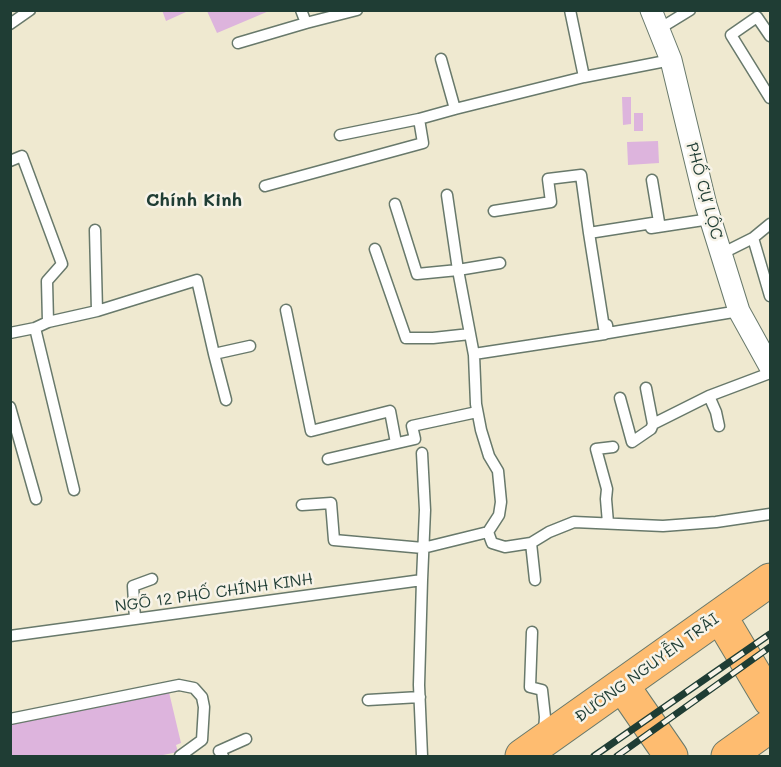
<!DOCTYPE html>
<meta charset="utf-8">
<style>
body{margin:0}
#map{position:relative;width:781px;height:767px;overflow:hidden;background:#efe9d0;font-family:Mali,sans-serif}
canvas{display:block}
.frame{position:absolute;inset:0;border:12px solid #1f3d34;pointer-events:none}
</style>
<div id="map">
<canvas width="781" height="767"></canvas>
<div class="frame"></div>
</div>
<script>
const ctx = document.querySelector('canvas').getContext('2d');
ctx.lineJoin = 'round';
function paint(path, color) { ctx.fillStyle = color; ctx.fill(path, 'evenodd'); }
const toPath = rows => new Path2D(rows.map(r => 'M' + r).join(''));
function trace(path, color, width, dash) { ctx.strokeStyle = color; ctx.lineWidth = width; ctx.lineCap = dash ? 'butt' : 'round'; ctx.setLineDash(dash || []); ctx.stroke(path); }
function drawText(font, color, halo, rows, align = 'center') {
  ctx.font = font + ' Mali,sans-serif'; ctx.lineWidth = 5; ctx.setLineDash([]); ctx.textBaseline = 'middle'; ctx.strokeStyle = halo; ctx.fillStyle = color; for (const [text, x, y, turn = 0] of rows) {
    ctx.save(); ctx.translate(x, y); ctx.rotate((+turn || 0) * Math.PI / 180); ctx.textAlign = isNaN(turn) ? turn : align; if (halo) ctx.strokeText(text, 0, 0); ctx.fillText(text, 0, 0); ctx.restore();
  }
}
const building = toPath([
 [162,10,185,10,186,12,166,21],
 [207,11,269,11,217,33],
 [622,97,631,97,631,124,623,125],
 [634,113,643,113,643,131,634,131],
 [658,141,659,163,628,165,627,142],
 [168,688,181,743,176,745,178,752,158,756,10,756,10,723]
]);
const lane = toPath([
 [301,10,306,23],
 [570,10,584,77],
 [10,24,30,10],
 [659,29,690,10],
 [770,36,757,17,731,35,770,98],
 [238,43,306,23,357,10],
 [441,59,455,109],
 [340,135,419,119],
 [10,161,22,156,62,264,47,281,48,322],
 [265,186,423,143,419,119,455,109,584,77,671,60],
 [447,195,458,270,474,355,476,404,481,430,489,456,498,471,501,502,499,515,488,532],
 [395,204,417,274,458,270,500,263],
 [494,211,551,202,548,179,581,175,589,233],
 [651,228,710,219],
 [95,230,97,311],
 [753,238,770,224],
 [375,249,406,338,433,338,470,334],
 [721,254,753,238,770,296],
 [286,310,311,431,390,411,396,443],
 [607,325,608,333,739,311],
 [35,328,74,490],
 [10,333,35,328,48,322,97,311,197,280,214,354,250,346],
 [214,354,226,400],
 [474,354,605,334,589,233,659,222,652,180],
 [646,388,653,424],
 [709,396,716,412,719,426],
 [620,398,632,442,651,429,653,424,709,396,770,373],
 [10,407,36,499],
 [422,453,425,510,422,580,419,685,422,756],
 [328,459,415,439,412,426,477,412],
 [302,505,331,503,334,540,423,548,488,532],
 [608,523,606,499,607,489,596,449,613,447],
 [488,532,492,543,505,547,531,543,549,532,574,522,663,526,716,522,770,514],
 [531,543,535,580],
 [135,619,133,586,152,579],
 [532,632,530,687,542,690,545,717,544,732],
 [10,636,422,580],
 [368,700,420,697],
 [10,719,179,685,194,688,202,697,204,707,202,740,180,756],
 [223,756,219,751,246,739]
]);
const street = toPath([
 [651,10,671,60,706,205,739,311,770,367]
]);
const primary = toPath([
 [720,616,770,700],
 [622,685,671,756],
 [522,756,770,580],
 [728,756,770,726]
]);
const rail = toPath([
 [594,756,770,634],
 [617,756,770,647]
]);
const streetNames = [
 ["PHỐ CỰ LỘC",704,191,75],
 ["NGÕ 12 PHỐ CHÍNH KINH",214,593,-8],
 ["ĐƯỜNG NGUYỄN TRÃI",647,668,-36]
];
const neighbourhoodNames = [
 ["Chính Kinh",194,200]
];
paint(building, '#ddb4dd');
trace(lane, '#68796b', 13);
trace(street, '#68796b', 23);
trace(primary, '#68796b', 35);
trace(lane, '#fff', 10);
trace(street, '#fff', 21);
trace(primary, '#febc70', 33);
trace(rail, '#1f3d34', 7);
trace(rail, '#f7f3e8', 4.5, [14]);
drawText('16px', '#1f3d34', '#f7f3e8', streetNames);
drawText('bold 18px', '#1f3d34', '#f7f3e8', neighbourhoodNames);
</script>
